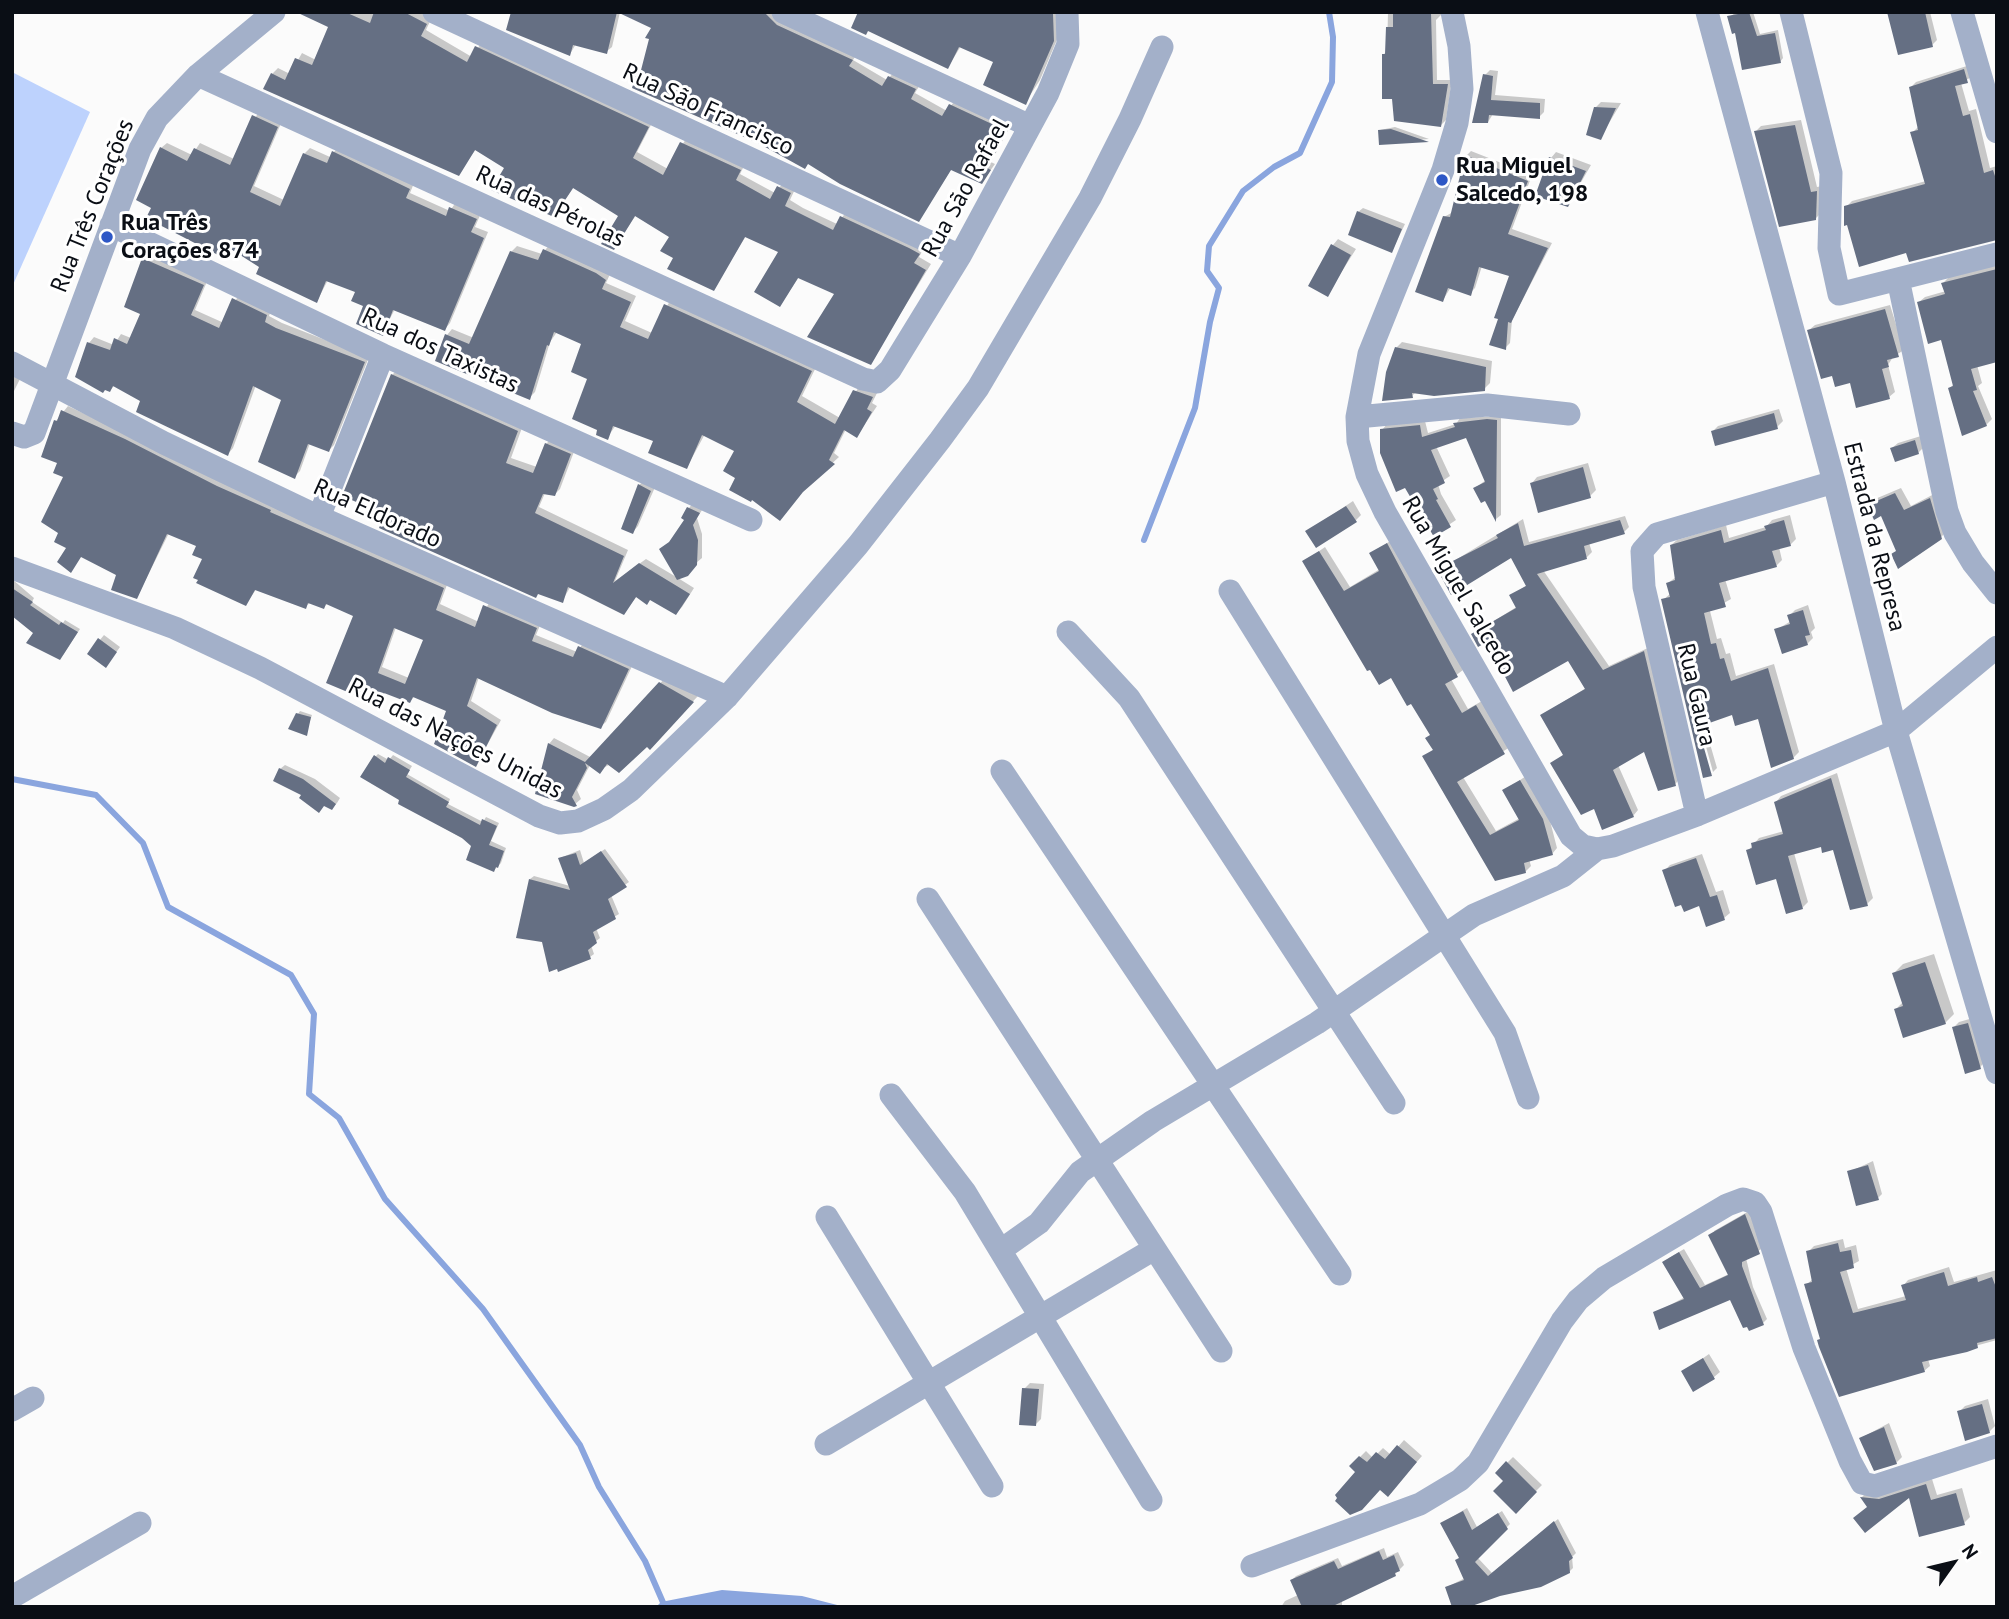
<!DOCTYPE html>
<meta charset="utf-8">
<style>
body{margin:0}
#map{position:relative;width:2009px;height:1619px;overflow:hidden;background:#fbfbfb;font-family:"PT Sans",sans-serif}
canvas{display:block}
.frame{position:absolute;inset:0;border:14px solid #0a0e15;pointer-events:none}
.north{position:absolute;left:1918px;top:1528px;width:70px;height:70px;-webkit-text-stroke:5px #fff;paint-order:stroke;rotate:56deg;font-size:19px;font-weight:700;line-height:28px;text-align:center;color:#0a0e15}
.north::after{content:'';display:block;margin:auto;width:24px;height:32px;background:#0a0e15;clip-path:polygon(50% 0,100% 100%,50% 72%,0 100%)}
</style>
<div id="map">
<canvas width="2009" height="1619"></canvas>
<div class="frame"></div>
<div class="north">N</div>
</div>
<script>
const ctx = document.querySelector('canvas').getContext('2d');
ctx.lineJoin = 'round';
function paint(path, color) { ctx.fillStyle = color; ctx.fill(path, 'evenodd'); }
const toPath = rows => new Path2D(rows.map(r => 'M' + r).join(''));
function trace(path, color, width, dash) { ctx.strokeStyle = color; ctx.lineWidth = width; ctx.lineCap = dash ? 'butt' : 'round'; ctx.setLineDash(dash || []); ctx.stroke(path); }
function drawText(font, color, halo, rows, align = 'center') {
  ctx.font = font + ' "PT Sans",sans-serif'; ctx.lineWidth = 6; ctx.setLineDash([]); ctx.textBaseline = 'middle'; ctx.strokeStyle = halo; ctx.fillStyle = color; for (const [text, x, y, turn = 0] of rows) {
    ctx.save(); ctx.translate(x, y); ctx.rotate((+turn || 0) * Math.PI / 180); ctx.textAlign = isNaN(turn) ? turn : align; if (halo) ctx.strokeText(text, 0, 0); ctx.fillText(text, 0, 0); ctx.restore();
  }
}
const green = toPath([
 [12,72,90,112,12,287]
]);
const water = toPath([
 [722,1590,802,1596,845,1607,656,1607,661,1602]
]);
const shadow = toPath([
 [315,12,428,12,432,17,426,30,472,57,482,42,653,121,637,152,668,169,687,137,745,164,740,174,775,193,784,182,796,187,790,200,803,208,837,224,847,211,924,248,919,257,931,264,870,363,836,293,799,277,780,305,780,251,746,236,713,289,676,257,671,236,636,215,614,248,620,215,574,187,554,215,507,168,476,149,459,173,272,74,278,68,290,74,302,53,316,60,331,26],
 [513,12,620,12,612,47,606,52,576,44,570,54],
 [723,12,777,12,857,54,853,60,887,80,895,71,921,83,915,93,947,111,956,99,1011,125,991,162,995,164,982,182,952,168,919,220,638,75,643,70,654,27],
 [860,12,1059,12,1059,35,1040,80,1025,103,996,61,961,46,948,67],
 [1388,12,1444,12,1436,20,1437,80,1452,80,1446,120,1441,125,1393,97,1384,54,1387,51],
 [1737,12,1753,12,1760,34,1778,30,1783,58,1780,62,1736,31,1729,17],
 [1889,12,1930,12,1937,40,1932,45],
 [1970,65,1973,76,1961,83,1969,111,1976,109,1990,168,1997,166,1997,239,1907,251,1846,207,1852,201,1926,181,1912,133,1918,127,1911,87,1916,82],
 [1490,70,1498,71,1495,95,1545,99,1544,112,1539,117,1493,114,1488,122,1485,75],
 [1601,102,1621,103,1600,138,1595,108],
 [259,111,282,121,254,186,284,200,304,154,310,148,330,157,338,147,414,183,410,193,450,211,456,202,481,213,475,227,488,232,450,323,445,329,395,309,382,334,357,291,328,280,317,301,229,245,222,255,153,207,161,148,167,143,192,155,200,143,234,159],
 [1801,120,1817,187,1822,186,1821,213,1815,219,1756,131,1761,126],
 [1395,127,1429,139,1381,143,1380,130],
 [1471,151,1532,175,1512,229,1552,243,1512,320,1510,343,1505,348,1500,318,1511,274,1482,266,1475,288,1470,293,1451,287,1443,300,1444,217,1453,212,1466,156],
 [1556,152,1591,165,1568,205,1551,158],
 [1363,208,1405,224,1392,251,1358,212],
 [1338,239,1356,249,1327,295,1333,245],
 [550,244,610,274,606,283,636,296,625,321,652,333,671,299,817,365,802,396,840,418,860,385,878,391,872,403,877,406,857,436,846,429,834,453,839,457,806,487,737,478,736,450,705,434,687,467,655,440,616,425,607,438,589,378,583,344,557,332,550,342,535,392,529,398,447,335,452,329,474,338,511,252,517,246,542,254],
 [149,253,208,279,195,310,224,323,239,294,271,310,269,316,282,323,369,357,334,445,329,450,310,443,300,471,294,477,283,399,256,385,233,448,228,454,115,385,110,390,77,376,89,343,94,337,114,345,121,334,131,338,142,313,126,306,144,259],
 [1997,265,1997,339,1977,365,1982,383,1978,386,1992,419,1986,425,1950,388,1954,384,1942,338,1919,302,1925,297,1946,291,1943,283,1949,277],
 [1890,305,1904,350,1893,357,1888,365,1895,392,1889,397,1832,374,1809,330,1815,325],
 [1402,342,1492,361,1490,383,1484,389,1416,392,1412,396,1396,348],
 [398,369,523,425,511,458,537,467,546,444,552,438,575,449,560,489,554,495,545,493,539,507,628,550,615,581,646,559,678,578,672,540,686,519,689,508,694,502,704,507,697,518,702,534,702,558,678,578,694,588,682,607,676,613,651,599,637,596,624,613,571,586,562,601,387,513,392,375],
 [12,370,21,377,12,395],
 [68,406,448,582,440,604,479,622,490,601,541,623,536,635,577,652,584,642,633,664,606,722,600,727,479,677,471,701,501,720,476,765,448,710,415,696,410,701,386,692,382,697,355,615,328,603,324,607,311,602,305,607,257,588,246,604,205,559,198,545,169,533,137,597,118,574,82,555,71,571,68,547,60,533,65,476,59,462,43,456,56,421],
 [396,627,425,639,409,678,382,667],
 [1779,409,1783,421,1777,427,1713,431,1718,426],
 [1501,416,1501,515,1496,519,1485,499,1475,488,1486,480,1467,436,1436,446,1450,476,1438,484,1441,494,1456,520,1435,534,1382,430,1387,424,1425,421,1428,433,1456,424,1460,418],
 [1921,436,1924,447,1918,453,1892,448,1898,443],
 [1588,463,1596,490,1590,496,1532,483,1537,477],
 [645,480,656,485,638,526,633,532,639,485],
 [1901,488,1911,506,1936,493,1947,531,1941,537,1898,549,1881,514,1869,505,1875,499],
 [1353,501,1361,515,1355,521,1308,531],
 [1790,515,1796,539,1790,545,1779,547,1782,560,1776,566,1725,579,1731,599,1710,611,1717,639,1721,638,1726,654,1730,653,1736,676,1774,664,1799,752,1793,758,1759,717,1733,713,1704,723,1717,768,1713,772,1705,743,1701,744,1709,773,1712,773,1704,776,1663,600,1671,593,1668,583,1676,577,1671,545,1677,540,1726,525,1729,538,1766,527,1772,520],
 [1625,516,1629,527,1624,532,1589,543,1592,552,1587,557,1543,570,1609,666,1650,647,1680,779,1675,784,1645,749,1618,765,1638,810,1633,816,1595,806,1552,763,1565,754,1542,715,1586,688,1568,659,1473,634,1518,606,1511,596,1527,585,1512,555,1439,570,1523,519,1529,542],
 [1393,539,1463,670,1451,679,1468,709,1482,701,1510,747,1463,777,1496,831,1520,818,1504,791,1526,776,1548,813,1557,848,1552,854,1529,859,1531,866,1525,872,1496,879,1425,756,1434,749,1432,734,1412,701,1305,561,1325,547,1350,587,1380,569,1371,554],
 [12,579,34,598,32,602,63,623,65,620,80,629,63,655,12,615],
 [1808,605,1815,628,1811,632,1813,638,1807,644,1776,630,1791,621,1789,616,1795,610],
 [104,635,120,647,110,661,89,653],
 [665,678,698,696,650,747,647,745,605,767,590,765,577,790,581,799,574,805,549,744,554,738,592,758],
 [300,711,312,715,306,733,298,714],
 [378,754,389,760,393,755,412,766,407,774,450,799,448,804,483,822,486,817,499,823,491,841,506,848,501,863,494,870,474,845,400,803,402,800,375,757],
 [285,765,315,779,340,798,337,803,332,808,304,794,280,769],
 [1837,773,1873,898,1867,904,1834,848,1822,845,1794,853,1808,902,1802,908,1777,877,1748,851,1759,838,1784,831,1776,802,1781,796],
 [605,849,629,882,611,895,619,914,596,928,600,938,591,945,594,954,590,957,530,879,534,876,570,886,560,858,580,850,584,863],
 [1702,854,1716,892,1723,890,1730,913,1724,918,1700,904,1664,871,1670,865],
 [1934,954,1954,1014,1945,1023,1896,1009,1903,1002,1894,973,1903,964],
 [1973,1018,1986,1061,1980,1067,1953,1028,1959,1022],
 [1873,1161,1882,1194,1878,1198,1849,1172],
 [1749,1211,1763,1248,1746,1258,1753,1287,1767,1319,1763,1323,1731,1297,1655,1313,1685,1297,1669,1258,1684,1249,1705,1285,1729,1274,1714,1231],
 [1843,1239,1845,1248,1856,1245,1859,1261,1846,1268,1858,1309,1906,1296,1903,1286,1908,1280,1949,1267,1954,1282,1997,1270,1997,1340,1928,1359,1930,1366,1924,1371,1821,1338,1806,1285,1814,1278,1808,1252,1814,1246],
 [1709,1354,1720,1372,1714,1377,1683,1372],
 [1030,1383,1044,1384,1041,1419,1035,1425,1024,1389],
 [1988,1399,1995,1426,1989,1432,1959,1412,1965,1406],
 [1889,1423,1902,1457,1896,1463,1861,1438],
 [1404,1440,1422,1456,1393,1489,1351,1466,1366,1451,1373,1458,1383,1448,1391,1455],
 [1513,1457,1542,1485,1516,1511,1505,1481,1497,1473],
 [1932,1479,1937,1495,1962,1488,1970,1517,1964,1523,1909,1495,1869,1506,1862,1497,1867,1492],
 [1467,1508,1477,1527,1502,1511,1510,1524,1477,1557,1492,1573,1558,1519,1576,1553,1572,1557,1573,1568,1569,1572,1447,1587,1465,1578,1461,1557,1442,1523],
 [1384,1548,1387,1557,1398,1552,1404,1565,1395,1574,1342,1600,1342,1607,1281,1607,1285,1601,1298,1595,1292,1580,1296,1576,1338,1558,1342,1566]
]);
const stream = toPath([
 [1144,540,1195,408,1210,322,1219,288,1207,271,1209,246,1243,191,1274,167,1300,153,1332,82,1333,37,1329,12],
 [12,779,96,795,143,843,168,907,291,975,314,1014,309,1094,339,1118,385,1199,483,1309,580,1445,599,1487,645,1561,665,1607]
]);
const building = toPath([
 [296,12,345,12,370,23,374,12,404,12,427,24,421,36,467,62,475,46,649,127,633,158,663,175,680,142,741,170,736,180,770,199,777,186,791,193,785,206,833,230,840,216,909,248,920,254,914,263,926,270,871,365,807,337,834,294,798,278,780,307,754,292,778,252,745,237,714,291,667,269,673,258,660,251,669,237,635,216,614,250,601,244,618,216,573,188,554,217,491,190,504,168,475,150,459,176,263,89,271,73,285,80,295,58,312,65,328,27],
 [511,12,617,12,607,54,573,45,570,56,506,30],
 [617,12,764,12,777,25,853,60,849,66,882,86,888,76,916,89,911,99,942,116,949,104,1007,131,987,168,991,170,982,184,951,170,919,222,840,184,808,164,805,169,758,143,632,88,636,74,640,74,649,39,645,38,651,28],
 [858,12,1049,12,1053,14,1054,41,1026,105,983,85,993,62,959,47,948,69,868,31,866,35,851,28],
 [1393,12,1431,12,1433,84,1448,84,1441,127,1394,121,1392,99,1382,99,1382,54,1385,54,1386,27,1393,27],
 [1749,12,1757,36,1775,33,1781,63,1742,70,1735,33,1732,34,1727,16],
 [1887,12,1925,12,1933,47,1898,55],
 [1964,69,1968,83,1955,86,1963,116,1970,114,1984,173,1993,170,1997,182,1997,240,1909,262,1906,253,1859,267,1847,225,1844,226,1844,206,1925,184,1910,132,1918,130,1909,87],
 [1483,74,1493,76,1491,100,1540,103,1540,119,1489,115,1488,123,1472,123],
 [1594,107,1616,108,1601,140,1586,135],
 [252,115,278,127,250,192,280,206,303,153,327,163,332,151,410,189,406,198,446,216,449,207,477,219,471,232,484,238,445,331,393,310,383,336,356,324,363,306,351,301,355,292,326,281,317,303,256,274,259,267,226,246,222,257,146,218,151,208,136,200,160,147,187,161,194,148,230,165],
 [1795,125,1811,192,1817,191,1816,220,1779,227,1754,131],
 [1391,129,1429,142,1379,145,1378,130],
 [1465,155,1528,181,1508,234,1548,248,1511,323,1508,322,1506,350,1489,345,1498,319,1494,318,1509,276,1479,267,1471,296,1448,288,1443,302,1415,292,1443,216,1450,217],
 [1549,157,1586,171,1568,207,1535,196],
 [1357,211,1402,229,1392,253,1348,235],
 [1331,244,1351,255,1328,297,1308,286],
 [543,249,596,273,606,280,602,289,631,302,620,327,648,339,664,304,812,371,797,402,835,424,853,390,873,397,867,409,872,412,857,438,844,430,829,460,835,464,803,492,780,521,752,500,751,502,729,490,735,478,723,471,734,451,702,435,687,469,648,453,653,441,613,426,608,440,596,435,597,430,572,419,587,379,571,372,581,344,554,332,549,346,547,345,530,400,435,361,445,334,469,344,510,251,538,260],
 [142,258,204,285,191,315,219,328,232,298,267,315,265,322,276,328,365,362,329,452,308,444,295,479,258,462,281,400,253,386,228,456,136,412,140,401,113,386,110,392,105,390,103,393,75,377,87,342,110,350,114,338,127,344,140,314,124,307],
 [1997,269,1997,362,1971,369,1977,390,1973,391,1987,426,1962,436,1948,388,1953,386,1941,340,1928,344,1917,302,1945,294,1941,283],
 [1885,309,1899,357,1887,360,1889,367,1882,369,1890,399,1856,408,1850,383,1835,387,1832,376,1821,379,1807,330],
 [1395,347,1486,367,1485,391,1434,396,1412,393,1413,398,1382,401,1386,372],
 [391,374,518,431,506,463,533,473,545,443,571,454,555,496,543,494,535,513,624,556,613,583,639,563,690,594,676,615,650,600,647,605,636,597,624,615,568,587,563,603,538,594,536,598,379,528,385,514,342,496],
 [61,410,125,439,217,486,271,510,270,512,444,588,436,610,475,627,483,605,537,628,532,641,573,657,578,646,629,669,601,729,552,713,477,678,467,706,497,725,476,767,434,744,446,711,413,697,410,703,384,693,382,699,370,694,368,699,362,698,326,683,353,616,326,604,324,609,308,603,306,609,255,590,246,606,196,583,198,580,193,578,202,559,192,555,196,546,167,534,137,599,111,590,116,575,81,557,71,573,57,562,66,548,54,542,58,533,41,522,63,477,53,473,57,463,41,457,54,420,57,421],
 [394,628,423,640,405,684,378,673],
 [1774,413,1778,429,1715,446,1711,431],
 [1487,419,1497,420,1496,522,1485,501,1481,503,1473,488,1485,482,1466,438,1431,450,1445,483,1433,489,1438,499,1436,500,1451,527,1434,537,1405,488,1396,492,1380,453,1380,429,1420,425,1422,437,1455,427,1453,423],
 [1915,440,1919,454,1895,462,1890,448],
 [1583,467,1591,498,1538,513,1530,483],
 [638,484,651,491,633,534,621,529],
 [1895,493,1904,510,1930,498,1942,539,1898,569,1891,554,1896,551,1881,516,1874,520,1867,505],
 [1346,506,1357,522,1316,548,1305,531],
 [687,507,700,513,693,525,698,540,697,565,688,576,677,580,659,549,669,542,684,520,681,518],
 [1620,520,1625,534,1584,546,1587,559,1537,574,1603,670,1644,651,1676,786,1658,791,1644,752,1613,770,1634,817,1602,830,1594,809,1581,815,1550,763,1563,755,1540,715,1585,689,1568,661,1513,692,1487,642,1478,647,1471,634,1516,608,1509,595,1526,586,1511,558,1451,595,1437,569,1498,538,1496,535,1518,523,1524,546],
 [1784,520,1791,546,1772,551,1777,567,1719,583,1726,607,1704,613,1711,644,1716,643,1720,659,1724,658,1731,681,1768,668,1794,759,1771,768,1758,719,1735,726,1732,715,1698,727,1712,776,1703,778,1661,599,1670,597,1666,583,1675,580,1670,545,1721,530,1724,543,1766,530,1764,526],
 [1387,543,1458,677,1445,684,1462,713,1476,705,1505,754,1457,782,1490,835,1519,820,1502,790,1520,780,1543,819,1553,855,1524,863,1526,873,1495,881,1422,756,1433,750,1425,738,1430,735,1411,704,1407,706,1391,678,1379,685,1370,670,1367,671,1302,561,1319,551,1344,591,1379,571,1369,553],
 [12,588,33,602,30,605,59,625,61,622,78,632,60,660,26,643,33,633,12,616],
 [1803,610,1810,635,1805,636,1808,645,1782,654,1774,629,1790,624,1787,615],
 [98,638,117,652,106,668,87,654],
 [659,682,694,702,650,750,647,747,619,773,607,764,600,774,585,763,587,768,572,797,577,806,574,807,535,794,548,743,585,762],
 [296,713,311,717,307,736,288,729],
 [374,755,385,763,388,757,410,770,406,777,449,802,446,807,480,825,482,819,497,826,489,845,504,851,498,868,496,867,494,872,466,860,471,846,462,838,398,804,399,800,360,777],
 [279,768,303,779,336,804,332,810,324,806,319,813,299,798,301,795,273,781],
 [1831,778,1868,906,1850,910,1833,850,1822,853,1821,847,1788,856,1803,909,1786,914,1776,879,1756,885,1746,850,1752,848,1751,843,1783,834,1774,802],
 [601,851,627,887,608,899,616,919,593,932,597,943,588,950,591,959,558,972,557,969,549,972,542,942,516,938,529,879,570,890,558,858,576,853,580,865],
 [1696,858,1710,897,1717,895,1725,920,1706,927,1699,906,1684,912,1681,905,1675,907,1662,870],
 [1925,962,1946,1024,1903,1038,1894,1009,1903,1006,1892,973],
 [1968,1023,1981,1069,1965,1074,1952,1027],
 [1868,1165,1879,1200,1856,1206,1847,1171],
 [1745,1214,1760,1254,1742,1262,1742,1266,1764,1325,1749,1331,1747,1327,1743,1328,1730,1300,1659,1330,1653,1312,1684,1299,1662,1262,1679,1252,1700,1288,1728,1275,1708,1235],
 [1838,1243,1840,1252,1851,1250,1854,1268,1840,1272,1853,1313,1906,1300,1901,1285,1944,1272,1948,1286,1977,1277,1978,1282,1992,1277,1997,1290,1997,1338,1977,1343,1978,1348,1967,1352,1922,1362,1925,1372,1839,1397,1819,1347,1817,1340,1820,1339,1804,1284,1812,1282,1806,1251],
 [1703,1358,1715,1379,1693,1392,1681,1371],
 [1022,1388,1039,1389,1036,1426,1019,1425],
 [1982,1404,1990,1433,1965,1441,1957,1411],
 [1884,1427,1897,1464,1874,1471,1859,1438],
 [1397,1445,1417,1462,1388,1497,1380,1490,1362,1510,1350,1515,1335,1501,1337,1498,1335,1495,1355,1472,1349,1466,1359,1456,1367,1462,1376,1452,1385,1459],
 [1506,1461,1537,1492,1516,1514,1493,1491,1503,1481,1495,1473],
 [1926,1484,1931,1500,1956,1493,1965,1525,1919,1537,1909,1498,1865,1533,1853,1518,1867,1507,1860,1497,1879,1499],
 [1463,1511,1472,1530,1498,1513,1508,1529,1475,1562,1488,1576,1554,1521,1573,1558,1569,1561,1570,1573,1541,1587,1500,1596,1469,1607,1452,1607,1445,1587,1464,1580,1455,1560,1459,1558,1440,1523],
 [1379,1551,1383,1560,1394,1555,1400,1571,1395,1573,1396,1576,1331,1607,1302,1607,1290,1580,1334,1561,1338,1569]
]);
const street = toPath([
 [434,12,960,256],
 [783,12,1030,126],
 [1452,12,1459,46,1462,89,1457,123,1443,170,1369,354,1357,417,1358,441,1367,474,1385,512,1571,836,1583,846,1597,849,1613,846,1697,815,1896,731,1997,647],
 [1707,12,1834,482,1896,731,1997,1073],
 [1791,12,1831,173,1829,248,1839,294,1997,254],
 [1962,12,1997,132],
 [198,75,863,379,877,382,890,370,960,256,1048,93,1068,44,1067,12],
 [111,225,383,355,751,520],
 [1898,279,1947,511,1955,533,1973,563,1997,593],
 [12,363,164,443,319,517,727,697],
 [1357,417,1487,405,1569,414],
 [12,433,24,437,34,433,140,149,157,118,198,75,274,12],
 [319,517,383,355],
 [12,568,175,628,260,668,539,816,560,823,578,821,604,809,631,790,727,697,858,545,940,440,978,388,1090,198,1130,119,1162,47],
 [1230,591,1505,1033,1528,1098],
 [1068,632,1129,698,1394,1103],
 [1002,771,1340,1274],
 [1697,815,1644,587,1642,551,1657,534,1834,482],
 [928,899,1221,1351],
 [891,1095,965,1192,1151,1500],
 [827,1217,992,1486],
 [1001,1250,1039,1223,1080,1172,1153,1121,1317,1023,1474,915,1563,876,1597,849],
 [12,1410,33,1398],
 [826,1444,1154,1249],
 [1252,1566,1420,1504,1460,1480,1478,1463,1562,1321,1578,1300,1604,1278,1727,1205,1743,1199,1755,1203,1761,1212,1804,1348,1850,1461,1862,1483,1875,1486,1997,1446],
 [12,1597,140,1523]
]);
const markers = [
 [1442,180,7,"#2d57c6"],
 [107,237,7,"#2d57c6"]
];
const streetNames = [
 ["Rua São Francisco",708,110,25],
 ["Rua São Rafael",966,188,-61],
 ["Rua Três Corações",93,206,-68],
 ["Rua das Pérolas",550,207,25],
 ["Rua dos Taxistas",440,351,25],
 ["Rua Eldorado",377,514,24],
 ["Estrada da Represa",1874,537,76],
 ["Rua Miguel Salcedo",1458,586,60],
 ["Rua Gaura",1696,695,77],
 ["Rua das Nações Unidas",455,739,27]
];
const poiNames = [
 ["Rua Miguel",1456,166],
 ["Salcedo, 198",1456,194],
 ["Rua Três",121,223],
 ["Corações 874",121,251]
];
paint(green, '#bdd2fd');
paint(water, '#8aa5de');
paint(shadow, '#0003');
trace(stream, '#8aa5de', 6);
paint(building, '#656f83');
trace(street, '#a3b0c9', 23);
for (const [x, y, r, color] of markers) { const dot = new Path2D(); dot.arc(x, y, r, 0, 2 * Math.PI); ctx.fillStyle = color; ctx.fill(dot); trace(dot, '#fff', 2.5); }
drawText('24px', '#0a0e15', '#fff', streetNames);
drawText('bold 24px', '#0a0e15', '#fff', poiNames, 'left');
</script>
